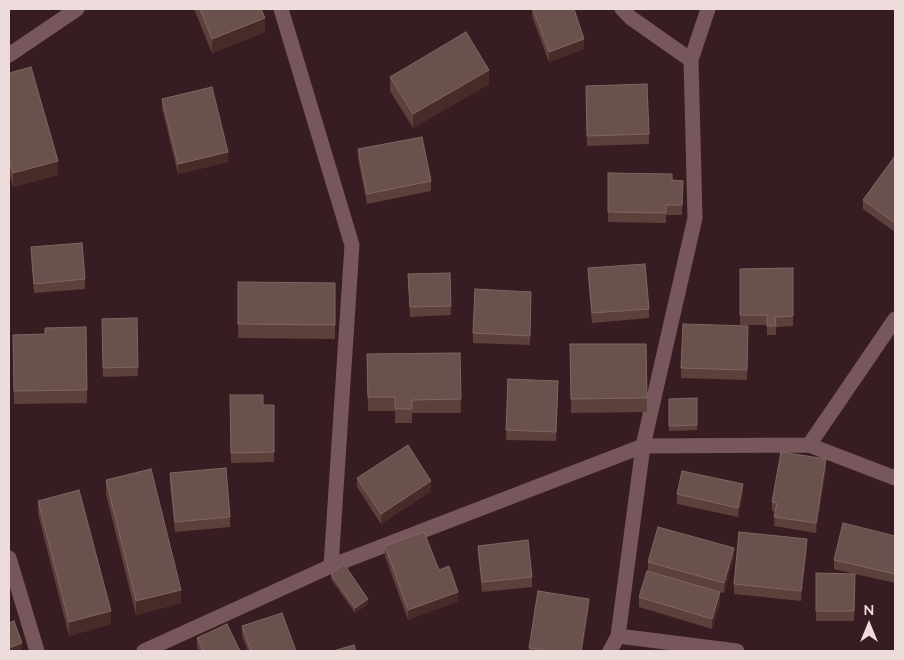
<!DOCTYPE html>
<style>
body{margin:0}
#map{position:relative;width:904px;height:660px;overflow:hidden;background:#371d21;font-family:Lato,sans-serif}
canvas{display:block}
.frame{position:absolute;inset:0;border:10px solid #eedcdd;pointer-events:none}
.north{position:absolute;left:844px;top:600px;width:50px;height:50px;-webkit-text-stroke:4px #371d21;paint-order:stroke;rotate:0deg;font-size:14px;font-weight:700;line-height:20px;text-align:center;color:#eedcdd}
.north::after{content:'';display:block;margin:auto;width:18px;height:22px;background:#eedcdd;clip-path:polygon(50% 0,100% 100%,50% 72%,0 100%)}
</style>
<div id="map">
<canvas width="904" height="660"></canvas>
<div class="frame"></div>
<div class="north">N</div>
</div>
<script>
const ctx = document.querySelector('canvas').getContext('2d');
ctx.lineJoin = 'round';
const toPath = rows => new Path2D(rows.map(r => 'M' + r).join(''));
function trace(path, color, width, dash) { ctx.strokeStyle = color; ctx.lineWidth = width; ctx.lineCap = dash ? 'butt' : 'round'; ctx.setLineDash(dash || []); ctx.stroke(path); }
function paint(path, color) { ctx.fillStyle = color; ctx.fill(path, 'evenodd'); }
const street = toPath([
 [281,9,352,245,331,566],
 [622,9,631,18,691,60],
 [9,55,77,9],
 [809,445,895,319],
 [9,558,37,651],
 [618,636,737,651],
 [144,651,331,566,643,446,809,445,895,478],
 [610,651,618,636,643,446,695,218,691,60,708,9]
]);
const wall = toPath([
 [194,9,261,9,265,32,212,53],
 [532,9,574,9,584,49,549,62,532,16],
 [9,73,58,175,13,187,9,172],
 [390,77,489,84,413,128,390,91],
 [586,86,649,134,649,144,587,146],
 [162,99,228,162,178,174,162,108],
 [358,149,431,181,431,191,367,204,358,159],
 [895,156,895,232,863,209,863,200],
 [608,173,672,180,683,181,682,215,666,215,666,223,608,222],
 [31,247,85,279,85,289,34,293,31,257],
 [588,268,649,309,649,318,592,323,588,278],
 [793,268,793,326,776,327,776,335,767,335,767,325,740,325,740,269],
 [450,273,451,315,410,317,408,274],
 [238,282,335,283,335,339,238,338],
 [531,292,530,345,473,343,473,333],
 [137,318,138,376,103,377,102,319],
 [748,326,747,380,681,378,681,368],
 [86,327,87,403,14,404,13,335,45,334],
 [570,344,646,344,647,412,571,413],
 [460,353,461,413,412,413,412,423,395,423,395,411,368,411,367,354],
 [508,379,558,381,556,441,506,440],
 [230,395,263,405,274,405,274,462,231,463],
 [697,398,697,430,669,431,669,399],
 [826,469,816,533,774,526,775,512,772,511,772,502],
 [170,473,230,517,230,527,175,532,170,483],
 [357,478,431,491,381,524,357,487],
 [106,480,181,603,136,615,106,494],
 [677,494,743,494,738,517,677,504],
 [38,501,111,624,69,636,38,514],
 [895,536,895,583,855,574,854,621,816,621,816,573,855,574,834,569,834,560],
 [385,546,439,570,458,601,408,620,385,556],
 [478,546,532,577,532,587,482,592,478,555],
 [807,549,801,601,734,594,734,584],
 [734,557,724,593,664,576,720,602,712,629,639,607,639,597,648,572,648,562],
 [331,574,368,604,355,613,331,579],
 [589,609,582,651,529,651,529,648],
 [242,626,296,651,248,651,242,636],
 [197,638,240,651,199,651,197,648]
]);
const shadedWall = toPath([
 [265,18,265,32,212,53,212,39],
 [584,39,584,49,549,62,549,52],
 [489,70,489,84,413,128,413,114],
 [228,152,228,162,178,174,178,164],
 [58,161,58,175,13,187,13,173],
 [826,459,826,469,816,533,816,523],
 [431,481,431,491,381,524,381,514],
 [743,484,743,494,738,517,738,508],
 [807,539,807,549,801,601,801,591],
 [734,548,734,557,724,593,724,583],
 [181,590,181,603,136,615,136,601],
 [458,592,458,601,408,620,408,610],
 [720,592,720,602,712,629,712,619],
 [368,599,368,604,355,613,355,608],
 [589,599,589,609,582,651,581,651],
 [111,611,111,624,69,636,69,622],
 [22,643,22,651,9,651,9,648]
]);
const building = toPath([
 [200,9,261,9,265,18,212,39,200,9],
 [533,9,574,9,584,39,549,52,533,9],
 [466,32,489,70,413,114,390,77,466,32],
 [31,67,58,161,13,173,9,158,9,73,31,67],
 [647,84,649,134,587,136,586,86,647,84],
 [212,87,228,152,178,164,162,99,212,87],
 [422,137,431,181,367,194,358,149,422,137],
 [895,156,895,223,863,200,895,156],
 [608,173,672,174,672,180,683,181,682,205,666,205,666,213,608,212,608,173],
 [82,243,85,279,34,284,31,247,82,243],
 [645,264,649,309,592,313,588,268,645,264],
 [793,268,793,316,775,317,776,326,767,326,767,315,740,315,740,269,793,268],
 [450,273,451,306,410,307,408,274,450,273],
 [238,282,335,283,335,325,238,324,238,282],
 [475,289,531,292,530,336,473,333,475,289],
 [137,318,138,367,103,368,102,319,137,318],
 [683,324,748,326,747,370,681,368,683,324],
 [86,327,87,390,14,391,13,335,45,334,45,328,86,327],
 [570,344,646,344,647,398,571,399,570,344],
 [460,353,461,399,412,400,412,409,395,409,395,397,368,397,367,354,460,353],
 [508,379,558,381,556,432,506,430,508,379],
 [230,395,263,395,263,405,274,405,274,452,231,453,230,395],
 [697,398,697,425,669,426,669,399,697,398],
 [408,445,431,481,381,514,357,478,408,445],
 [781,452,826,459,816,523,774,517,777,503,772,502,781,452],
 [226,468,230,517,175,522,170,473,226,468],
 [151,469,181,590,136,601,106,480,151,469],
 [682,471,743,484,738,508,677,494,682,471],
 [79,490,111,611,69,622,38,501,79,490],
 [843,523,895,536,895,574,834,560,843,523],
 [658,527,734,548,724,583,648,562,658,527],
 [424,532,439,570,449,566,458,592,408,610,385,546,424,532],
 [739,532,807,539,801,591,734,584,739,532],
 [528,540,532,577,482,582,478,546,528,540],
 [344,564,368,599,355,608,331,574,344,564],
 [647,571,720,592,712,619,639,597,647,571],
 [816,573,855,574,854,611,816,611,816,573],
 [538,591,589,599,581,651,554,651,529,648,538,591],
 [282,613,296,651,251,651,242,626,282,613],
 [14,621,22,643,9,648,9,623,14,621],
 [227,624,240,651,203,651,197,638,227,624],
 [354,645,356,651,333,651,354,645]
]);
trace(street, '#77575b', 15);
paint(wall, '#5b403b');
paint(shadedWall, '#462b29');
paint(building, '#6b514d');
trace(building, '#7f6663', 1);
</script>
